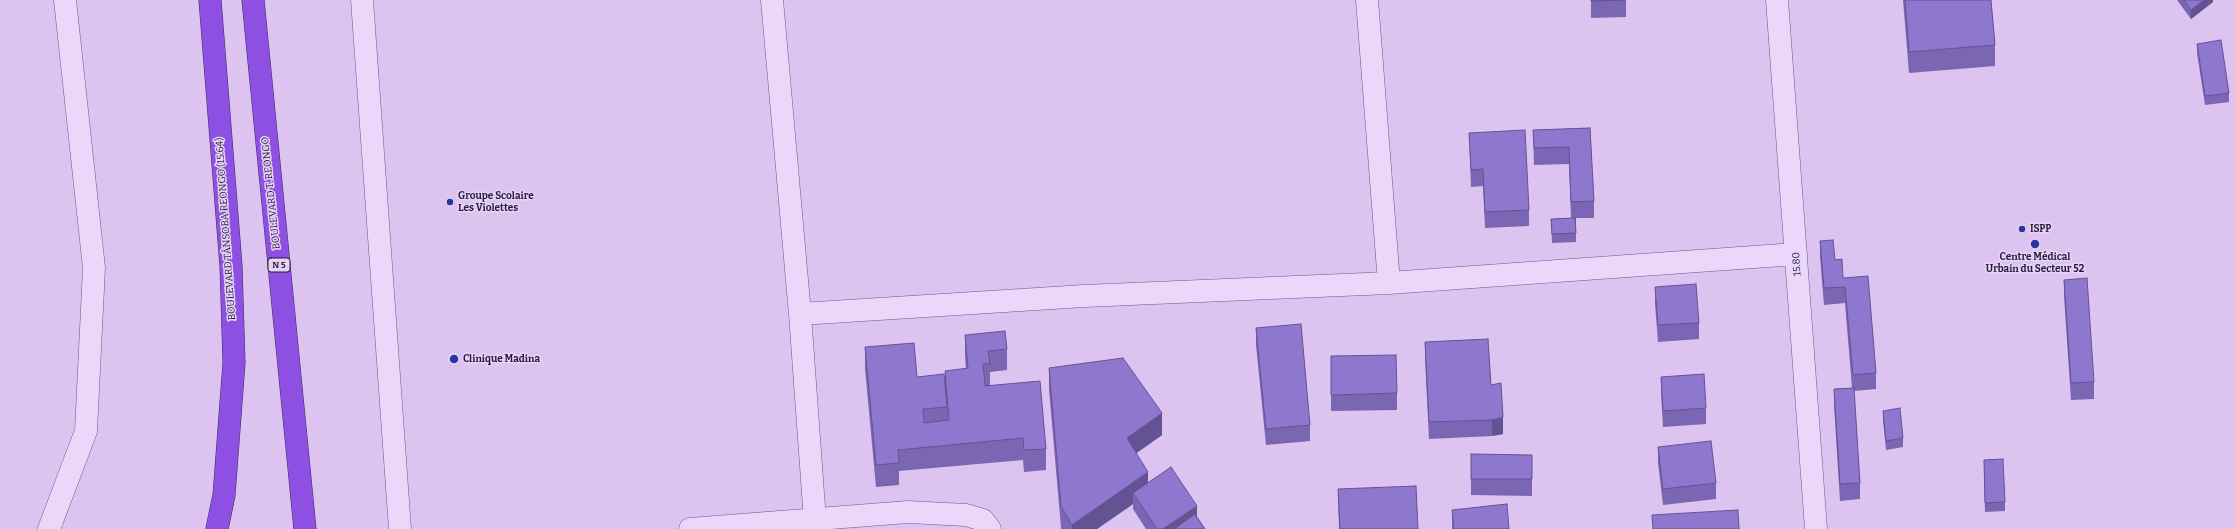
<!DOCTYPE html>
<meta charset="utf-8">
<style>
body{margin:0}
canvas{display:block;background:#dcc3f0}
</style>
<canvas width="2235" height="529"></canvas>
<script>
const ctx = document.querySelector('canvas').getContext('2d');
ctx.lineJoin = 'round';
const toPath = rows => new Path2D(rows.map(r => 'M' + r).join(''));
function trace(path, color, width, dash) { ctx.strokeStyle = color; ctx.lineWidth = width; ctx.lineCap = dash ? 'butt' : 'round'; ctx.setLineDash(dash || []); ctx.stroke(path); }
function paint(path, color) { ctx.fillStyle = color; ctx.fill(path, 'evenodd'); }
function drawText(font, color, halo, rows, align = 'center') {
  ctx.font = font + ' Bitter,serif'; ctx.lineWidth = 3; ctx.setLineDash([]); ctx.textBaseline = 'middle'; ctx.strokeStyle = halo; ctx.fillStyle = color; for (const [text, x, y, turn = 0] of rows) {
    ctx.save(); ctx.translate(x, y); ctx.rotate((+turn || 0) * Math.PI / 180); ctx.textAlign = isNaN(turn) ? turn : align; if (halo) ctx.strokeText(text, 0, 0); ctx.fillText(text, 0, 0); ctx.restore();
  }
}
const minor = toPath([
 [362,0,400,529],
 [772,0,800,314,815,521],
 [1367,0,1389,283],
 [1777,0,1816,529],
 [800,314,1084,296,1389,283,1796,254],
 [49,529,86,431,94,268,65,0],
 [690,529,908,512,966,515,983,520,990,529]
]);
const highway = toPath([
 [210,0,231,266,234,363,224,495,217,529],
 [253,0,305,529]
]);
const wall = toPath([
 [1591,0,1626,0,1626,17,1591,18],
 [1903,0,1991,0,1995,45,1995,66,1909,73],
 [2177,0,2213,0,2213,2,2191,19],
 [2197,44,2229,93,2229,102,2205,105,2197,53],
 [1590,128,1594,201,1594,218,1576,218,1576,242,1552,243,1551,219,1571,218,1569,164,1534,165,1533,130],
 [1469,133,1529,210,1529,226,1485,228,1483,186,1471,187],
 [1820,241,1835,260,1843,278,1876,373,1876,389,1854,391,1860,483,1860,499,1840,501,1834,405,1834,389,1852,388,1845,303,1824,305,1820,257],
 [2064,280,2094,382,2094,399,2071,400,2064,296],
 [1655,287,1699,323,1699,339,1658,342,1655,304],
 [1256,328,1310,425,1310,441,1266,445,1256,345],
 [965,335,1007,349,1007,370,990,372,990,385,1046,449,1046,470,1024,472,1023,460,899,471,899,485,876,487,865,369,865,347,917,377,945,383,945,371,966,369,965,357],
 [1425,342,1491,385,1503,434,1492,436,1429,439,1425,358],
 [1331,356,1397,393,1397,410,1331,411],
 [1049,368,1162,435,1136,453,1148,483,1197,518,1205,529,1146,529,1133,509,1133,504,1097,529,1061,529,1061,528,1049,390],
 [1661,377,1706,408,1706,424,1663,427,1661,393],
 [1883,411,1903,438,1903,447,1886,450,1883,420],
 [1658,447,1716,483,1716,499,1663,505,1658,463],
 [1532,455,1532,496,1471,495,1471,479],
 [1984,469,2005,502,2005,511,1985,512],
 [1338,489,1418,529,1339,529],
 [1452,510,1509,529,1452,529]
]);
const shadedWall = toPath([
 [2204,0,2213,0,2213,2,2191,19,2191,10],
 [1162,413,1162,435,1127,460,1127,438],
 [1503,417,1503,434,1492,436,1492,420],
 [1148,472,1148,494,1133,493,1133,504,1097,529,1072,529,1072,525],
 [1197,506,1197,522,1187,529,1163,529]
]);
const building = toPath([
 [1591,0,1626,0,1591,1,1591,0],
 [1905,0,1991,0,1995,45,1909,52,1905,0],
 [2184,0,2204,0,2191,10,2184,0],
 [2221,40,2229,93,2205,96,2197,44,2221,40],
 [1590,128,1594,201,1571,202,1569,147,1534,148,1533,130,1590,128],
 [1525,130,1529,210,1485,212,1483,169,1471,170,1469,133,1525,130],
 [1575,218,1576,233,1552,234,1551,219,1575,218],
 [1833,240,1835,260,1842,259,1843,278,1868,276,1876,373,1853,375,1845,287,1824,288,1820,241,1833,240],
 [2087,278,2094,382,2071,383,2064,280,2087,278],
 [1696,284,1699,323,1658,325,1655,287,1696,284],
 [1301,324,1310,425,1266,429,1256,328,1301,324],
 [1005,331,1007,349,988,351,990,364,983,364,985,386,1040,381,1046,449,1024,450,1023,438,898,450,899,463,876,465,865,347,914,343,917,377,944,374,947,407,923,409,924,423,949,420,945,371,968,368,965,335,1005,331],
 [1488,339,1491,385,1501,383,1503,417,1492,420,1429,422,1425,342,1488,339],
 [1396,355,1397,393,1331,395,1331,356,1396,355],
 [1123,358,1162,413,1127,438,1148,472,1072,525,1061,506,1049,368,1123,358],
 [1704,374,1706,408,1663,411,1661,377,1704,374],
 [1854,388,1860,483,1840,484,1834,389,1854,388],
 [1900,408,1903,438,1886,441,1883,411,1900,408],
 [1711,441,1716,483,1663,489,1658,447,1711,441],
 [1471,454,1532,455,1532,479,1471,479,1471,454],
 [2003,459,2005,502,1985,503,1984,460,2003,459],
 [1171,467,1197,506,1163,529,1157,529,1133,493,1171,467],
 [1416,486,1418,529,1340,529,1338,489,1416,486],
 [1507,504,1509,529,1454,529,1452,510,1507,504],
 [1738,510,1739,529,1653,529,1652,515,1738,510],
 [1195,514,1205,529,1174,529,1195,514]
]);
const markers = [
 [450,202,4,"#26389d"],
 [2022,229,4,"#26389d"],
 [2035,244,5,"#26389d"],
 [454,359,5,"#26389d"]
];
const shields = [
 [279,265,22]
];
const shieldNames = [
 ["N 5",279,265]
];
const streetNames = [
 ["BOULEVARD T. REONGO",271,193,-96],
 ["BOULEVARD TÂNSOBA REONGO (15.64)",226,229,-94],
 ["15.80",1797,264,-94]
];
const poiNames = [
 ["Groupe Scolaire",458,196],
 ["Les Violettes",458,208],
 ["ISPP",2030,229],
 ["Centre Médical",2035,257,"center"],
 ["Urbain du Secteur 52",2035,269,"center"],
 ["Clinique Madina",463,359]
];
trace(minor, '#6c598b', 23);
trace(highway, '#3b2d59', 23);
trace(minor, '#ead7fa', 22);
trace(highway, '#8d50e3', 22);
paint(wall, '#7b66b3');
paint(shadedWall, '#645392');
paint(building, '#8f77d0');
trace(building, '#645392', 1);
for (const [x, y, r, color] of markers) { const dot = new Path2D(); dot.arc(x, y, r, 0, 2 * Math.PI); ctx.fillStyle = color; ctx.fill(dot); trace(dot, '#e7d3f7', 1.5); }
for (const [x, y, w] of shields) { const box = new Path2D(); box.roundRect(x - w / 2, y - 7, w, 14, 3); ctx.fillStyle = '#e7d3f7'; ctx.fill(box); trace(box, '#271d3a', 1); }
drawText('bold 9px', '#271d3a', null, shieldNames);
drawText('10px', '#271d3a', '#e7d3f7', streetNames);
drawText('bold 10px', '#271d3a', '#e7d3f7', poiNames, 'left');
</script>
